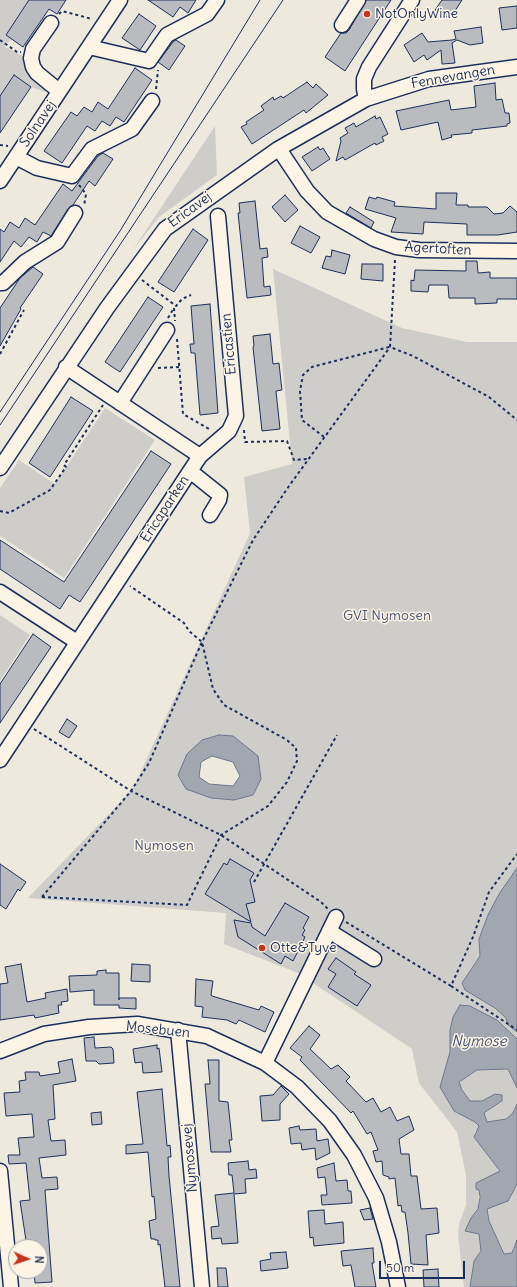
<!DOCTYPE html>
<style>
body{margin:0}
#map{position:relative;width:517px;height:1287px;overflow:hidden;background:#eee9dd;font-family:Delius,sans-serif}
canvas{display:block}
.north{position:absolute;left:8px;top:1239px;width:40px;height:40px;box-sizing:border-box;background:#fcf5e5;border:1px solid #a2a6af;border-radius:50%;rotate:93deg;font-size:11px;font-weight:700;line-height:16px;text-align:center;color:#1b2f5e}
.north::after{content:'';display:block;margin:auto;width:14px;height:18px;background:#c8321e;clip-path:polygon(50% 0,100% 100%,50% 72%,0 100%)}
.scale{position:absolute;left:379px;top:1261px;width:86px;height:18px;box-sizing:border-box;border:2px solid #1b2f5e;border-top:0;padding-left:5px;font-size:12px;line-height:14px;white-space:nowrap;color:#1b2f5e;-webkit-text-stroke:3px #fcf5e5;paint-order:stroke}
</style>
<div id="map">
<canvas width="517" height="1287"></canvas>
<div class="north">N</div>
<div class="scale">50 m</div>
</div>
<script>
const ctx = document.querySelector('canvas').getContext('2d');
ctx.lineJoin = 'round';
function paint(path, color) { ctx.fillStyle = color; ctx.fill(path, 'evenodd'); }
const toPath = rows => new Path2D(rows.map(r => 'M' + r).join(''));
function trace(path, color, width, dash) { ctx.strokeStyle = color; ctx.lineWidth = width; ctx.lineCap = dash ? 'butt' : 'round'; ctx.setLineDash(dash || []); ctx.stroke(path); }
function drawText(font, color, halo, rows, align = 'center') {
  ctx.font = font + ' Delius,sans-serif'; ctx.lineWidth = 3; ctx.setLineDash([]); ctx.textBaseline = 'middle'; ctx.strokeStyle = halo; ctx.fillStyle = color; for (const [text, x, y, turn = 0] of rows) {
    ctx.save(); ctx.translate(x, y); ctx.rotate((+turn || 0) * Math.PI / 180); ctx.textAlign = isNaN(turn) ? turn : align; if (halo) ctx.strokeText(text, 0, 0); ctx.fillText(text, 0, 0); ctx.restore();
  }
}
const green = toPath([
 [0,0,29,0,6,35,12,39,4,46,24,57,47,88,45,92,31,87,14,75,0,96],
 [215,126,217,175,159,217,133,250],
 [273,269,402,328,467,342,517,342,517,868,499,894,479,939,480,956,462,983,465,990,495,1008,506,1018,508,1025,517,1032,517,1039,497,1020,453,1017,450,1030,450,1052,447,1068,454,1111,475,1122,480,1126,475,1132,474,1137,500,1171,479,1190,478,1209,471,1218,466,1231,480,1234,481,1251,474,1261,470,1287,464,1287,458,1235,459,1224,466,1205,466,1175,457,1132,419,1083,412,1049,298,973,224,944,226,913,28,898,133,789,250,533,244,477,292,464],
 [233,736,244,745,261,779,253,795,234,800,211,798,187,789,178,775],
 [105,408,155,440,64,578,0,536,0,488,19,460,55,484],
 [0,615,30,635,0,681],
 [508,1069,517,1088,517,1104,513,1113,505,1119,487,1122,484,1114,502,1102,495,1094,482,1101,470,1101,462,1090,459,1082,477,1070],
 [517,1173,517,1240,512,1253,504,1254,489,1221,487,1209,517,1184]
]);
const water = toPath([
 [219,735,233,736,258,756,261,779,253,795,234,800,211,798,186,789,178,775,187,754,202,740,219,735],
 [212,756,233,762,240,776,233,786,209,784,199,777,201,762,212,756],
 [517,868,517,1032,508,1025,506,1018,495,1008,465,990,462,983,480,956,479,939,488,915,499,894,517,868],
 [460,1005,470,1006,497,1020,517,1039,517,1088,508,1069,477,1070,459,1082,462,1090,470,1101,482,1101,495,1094,502,1095,502,1101,484,1113,487,1122,506,1119,513,1113,517,1104,517,1184,508,1201,487,1209,489,1221,504,1254,512,1253,517,1240,517,1287,470,1287,474,1261,481,1251,479,1234,465,1231,471,1218,478,1209,480,1197,479,1190,476,1189,476,1183,500,1171,474,1137,479,1126,475,1122,454,1111,440,1087,450,1052,450,1030,453,1017,460,1005]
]);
const building = toPath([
 [29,0,66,0,57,14,49,9,23,47,6,35,29,0],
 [148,0,196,0,188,13,180,7,173,17,148,0],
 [366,0,391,0,345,71,325,57,341,33,346,33,349,30,366,0],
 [442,0,462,0,451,17,447,17,435,10,442,0],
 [517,6,517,28,502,30,499,8,517,6],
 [139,14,156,26,140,50,122,38,139,14],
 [481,27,483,43,470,45,457,40,452,43,455,63,442,64,441,50,427,60,424,55,414,62,404,45,422,33,428,42,452,40,456,39,454,31,481,27],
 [176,40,185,46,169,70,158,62,173,42,176,40],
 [135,68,152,80,124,122,116,117,110,126,102,121,95,131,87,126,62,163,44,151,71,112,77,116,84,107,92,112,98,102,108,109,135,68],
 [14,75,31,87,0,133,0,96,14,75],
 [307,82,313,88,316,84,328,95,306,113,304,110,252,144,241,127,247,124,246,122,264,110,261,106,273,97,274,100,281,96,283,98,307,82],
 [495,83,496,100,502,99,505,113,509,113,510,123,507,124,507,126,472,130,472,133,451,135,452,137,442,140,438,122,401,130,396,111,449,100,451,110,476,107,474,86,495,83],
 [375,116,376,119,380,117,388,134,382,137,384,141,376,145,375,143,345,160,343,157,336,161,341,141,340,138,348,133,345,128,354,123,356,127,375,116],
 [318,147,320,150,323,148,330,159,312,171,302,157,318,147],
 [103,153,113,159,95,186,89,181,73,205,68,209,51,236,43,232,37,242,29,237,21,247,14,241,0,262,0,229,4,232,10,222,19,228,25,218,35,225,63,184,72,191,98,156,103,153],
 [436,193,457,193,456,205,468,205,468,207,487,207,494,214,503,213,510,206,517,212,517,232,498,235,467,235,467,224,424,222,423,234,391,232,396,218,365,209,369,197,376,199,377,197,395,202,394,206,436,209,436,193],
 [285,195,298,210,285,222,272,207,285,195],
 [255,201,260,249,267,248,268,257,262,258,264,287,270,286,271,295,247,298,238,213,240,213,239,203,255,201],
 [350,207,374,222,371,228,346,213,350,207],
 [300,226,320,237,311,253,291,243,300,226],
 [193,229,208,240,174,292,158,282,193,229],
 [332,250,350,255,345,274,322,268,326,256,331,257,332,250],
 [466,261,477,261,478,273,490,272,490,278,517,278,517,299,497,299,497,303,475,304,475,298,449,298,448,285,429,285,428,292,411,291,411,280,414,281,415,270,466,271,466,261],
 [362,264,383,264,383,281,361,279,362,264],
 [33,267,43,274,20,308,21,309,0,346,0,308,20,278,33,267],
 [148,297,163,307,120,372,105,362,148,297],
 [210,304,218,413,200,415,195,353,191,353,190,344,194,344,191,306,210,304],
 [270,334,273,364,279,363,281,382,282,390,276,391,280,429,262,431,253,347,254,346,253,336,270,334],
 [71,397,93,411,50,477,29,463,71,397],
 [151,451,171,464,80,602,69,595,60,609,0,569,0,540,64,582,151,451],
 [33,634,51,647,0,723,0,684,33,634],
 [67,719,77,726,69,738,59,732,67,719],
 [230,859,254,873,250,880,255,902,246,904,251,922,205,894,224,863,227,865,230,859],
 [0,864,26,882,20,891,18,889,6,909,0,905,0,864],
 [285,903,309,917,303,928,305,930,302,935,305,937,293,961,285,956,281,964,238,937,234,920,251,923,252,927,265,936,285,903],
 [336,958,356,972,354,974,371,985,357,1006,328,987,336,974,328,969,336,958],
 [21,964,27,1002,46,998,45,993,67,989,68,1001,61,1002,62,1005,58,1005,59,1013,35,1018,34,1015,0,1020,0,984,8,983,5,967,21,964],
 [132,964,150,965,150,982,131,981,132,964],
 [106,970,106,973,119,973,119,1000,119,998,136,998,136,1009,119,1008,119,1005,94,1005,94,990,70,992,69,976,97,975,97,971,106,970],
 [196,979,213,981,211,995,212,996,259,1010,261,1006,274,1012,265,1032,239,1020,236,1024,227,1020,202,1017,203,1007,195,1006,196,979],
 [309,1026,320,1035,310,1049,331,1069,338,1065,350,1077,346,1081,366,1102,373,1098,381,1112,390,1107,397,1121,409,1116,414,1130,399,1139,401,1154,409,1154,411,1176,417,1176,421,1209,437,1208,439,1233,426,1235,428,1265,411,1264,408,1233,405,1212,402,1212,401,1205,398,1206,395,1178,389,1179,389,1177,383,1175,382,1161,376,1162,373,1151,378,1150,371,1132,367,1134,353,1111,351,1113,300,1060,302,1057,290,1048,309,1026],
 [94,1037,95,1048,111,1047,113,1049,114,1063,99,1064,96,1061,86,1061,84,1038,94,1037],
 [157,1045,157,1049,159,1048,162,1072,143,1073,142,1062,135,1063,133,1049,157,1045],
 [72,1059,76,1081,53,1085,55,1119,48,1120,51,1141,65,1140,66,1155,39,1158,42,1178,57,1177,58,1189,45,1190,52,1282,35,1283,34,1272,40,1271,40,1247,27,1247,20,1201,30,1200,26,1163,9,1164,8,1155,20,1155,18,1138,34,1137,32,1114,6,1116,4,1093,20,1092,19,1081,26,1080,25,1072,39,1072,40,1076,60,1073,58,1062,72,1059],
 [208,1060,219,1060,219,1101,228,1102,232,1140,229,1140,231,1152,211,1152,205,1084,210,1084,208,1060],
 [281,1086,289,1094,280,1104,280,1120,262,1121,260,1096,273,1095,281,1086],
 [162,1089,167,1146,170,1145,171,1157,168,1157,169,1176,180,1287,165,1287,160,1244,158,1245,158,1240,155,1240,155,1239,151,1239,149,1221,156,1219,154,1196,152,1197,148,1152,126,1154,126,1145,143,1144,137,1092,162,1089],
 [101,1112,102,1124,92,1125,91,1113,101,1112],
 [299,1126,300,1130,316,1129,317,1141,328,1139,330,1153,316,1160,315,1148,302,1150,301,1143,291,1144,289,1128,299,1126],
 [248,1161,249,1170,256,1169,257,1178,245,1179,246,1193,234,1194,238,1243,222,1244,221,1238,212,1239,211,1227,219,1226,215,1195,234,1193,232,1175,229,1175,228,1163,248,1161],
 [334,1163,336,1181,347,1180,348,1191,351,1191,352,1203,322,1205,321,1195,327,1195,325,1177,318,1178,317,1168,334,1163],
 [370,1208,373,1219,364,1220,360,1210,370,1208],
 [324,1210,325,1224,343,1222,344,1243,314,1246,313,1237,310,1238,308,1211,324,1210],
 [373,1248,374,1263,372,1263,376,1287,355,1287,351,1265,343,1266,341,1251,373,1248],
 [286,1252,288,1268,261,1271,260,1261,271,1259,270,1253,286,1252],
 [217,1268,226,1268,228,1287,218,1287,217,1268],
 [438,1269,439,1287,424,1287,423,1270,438,1269]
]);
const path = toPath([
 [59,14,62,11,92,19],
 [0,40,17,52,21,52],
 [156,89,158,70],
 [0,145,8,146],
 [79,185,86,194,84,206],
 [395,260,390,347,413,356,489,397,517,420],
 [142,280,176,306,182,299,191,295],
 [174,308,175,321],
 [168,318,174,308],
 [177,339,183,414,211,430],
 [0,354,24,310],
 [158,368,179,367],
 [244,430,245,442,287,441,294,460,308,459],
 [324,437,302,420,300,391,303,375,312,367,389,347],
 [0,511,9,513,50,490,66,467,64,465,103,405],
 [34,729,131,791,221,835,321,902,328,909],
 [254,882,337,735],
 [42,897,131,791,149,763,202,642,253,540,289,486,390,347],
 [42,897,187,905,221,835,268,806,287,782,297,761,296,748,287,740,224,705,213,689,202,642,189,631,184,623,130,586],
 [346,922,451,986,473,937,489,892,517,854],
 [451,986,517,1030]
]);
const minor = toPath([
 [51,23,33,49,31,58,33,67,37,73,59,91],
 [342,25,358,0],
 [89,47,149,61,167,35,207,14,217,0],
 [366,99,364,89,364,79,369,67,412,0],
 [279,149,307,191,327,212,374,239,396,247,419,250,517,251],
 [16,157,37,168,72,176,92,149,132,129,152,101],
 [0,181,120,0],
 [0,283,3,283,25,262,57,242,75,213],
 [66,367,200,456],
 [120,403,167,330],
 [0,468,107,308,165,229,278,149,366,99,429,79,517,67],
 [190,471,220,495,219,500,210,515],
 [0,592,77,642],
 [0,760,200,456,229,431,236,416,218,216],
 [329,931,374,959],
 [178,1030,202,1287],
 [0,1051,44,1034,89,1027,137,1024,207,1036,265,1063,297,1087,330,1121,354,1155,376,1198,389,1242,398,1287],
 [265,1063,336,917],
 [0,1171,11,1287]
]);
const tram = toPath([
 [0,412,120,231,260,0],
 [0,425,283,0]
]);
const markers = [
 [367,14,4,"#c8321e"],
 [262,948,4,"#c8321e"]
];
const poiNames = [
 ["NotOnlyWine",375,14],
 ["Otte&Tyve",270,948]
];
const streetNames = [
 ["Fennevangen",453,77,-10],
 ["Solnavej",38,124,-56],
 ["Ericavej",190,210,-36],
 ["Agertoften",438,249,3],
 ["Ericastien",229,344,-95],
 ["Ericaparken",165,509,-57],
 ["Mosebuen",158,1030,6],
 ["Nymosevej",190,1158,-95]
];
const parkNames = [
 ["GVI Nymosen",387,616],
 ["Nymosen",164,846]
];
const waterNames = [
 ["Nymose",479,1042]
];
paint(green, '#cfcdca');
paint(water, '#a2a7af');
trace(water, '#6c778f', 1);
paint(building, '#babbbe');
trace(building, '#1b2f5e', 1);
trace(minor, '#1b2f5e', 17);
trace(path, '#1b2f5e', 2, [3, 3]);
trace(minor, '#fcf5e5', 14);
trace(tram, '#1b2f5e', 1);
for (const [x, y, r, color] of markers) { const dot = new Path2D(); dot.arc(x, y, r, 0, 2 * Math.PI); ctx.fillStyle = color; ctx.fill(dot); trace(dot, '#fcf5e5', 1.5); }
drawText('14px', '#1b2f5e', '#fcf5e5', poiNames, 'left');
drawText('14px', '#1b2f5e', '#fcf5e5', streetNames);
drawText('14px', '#485679', '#fcf5e5', parkNames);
drawText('italic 15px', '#445376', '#fcf5e5', waterNames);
</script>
